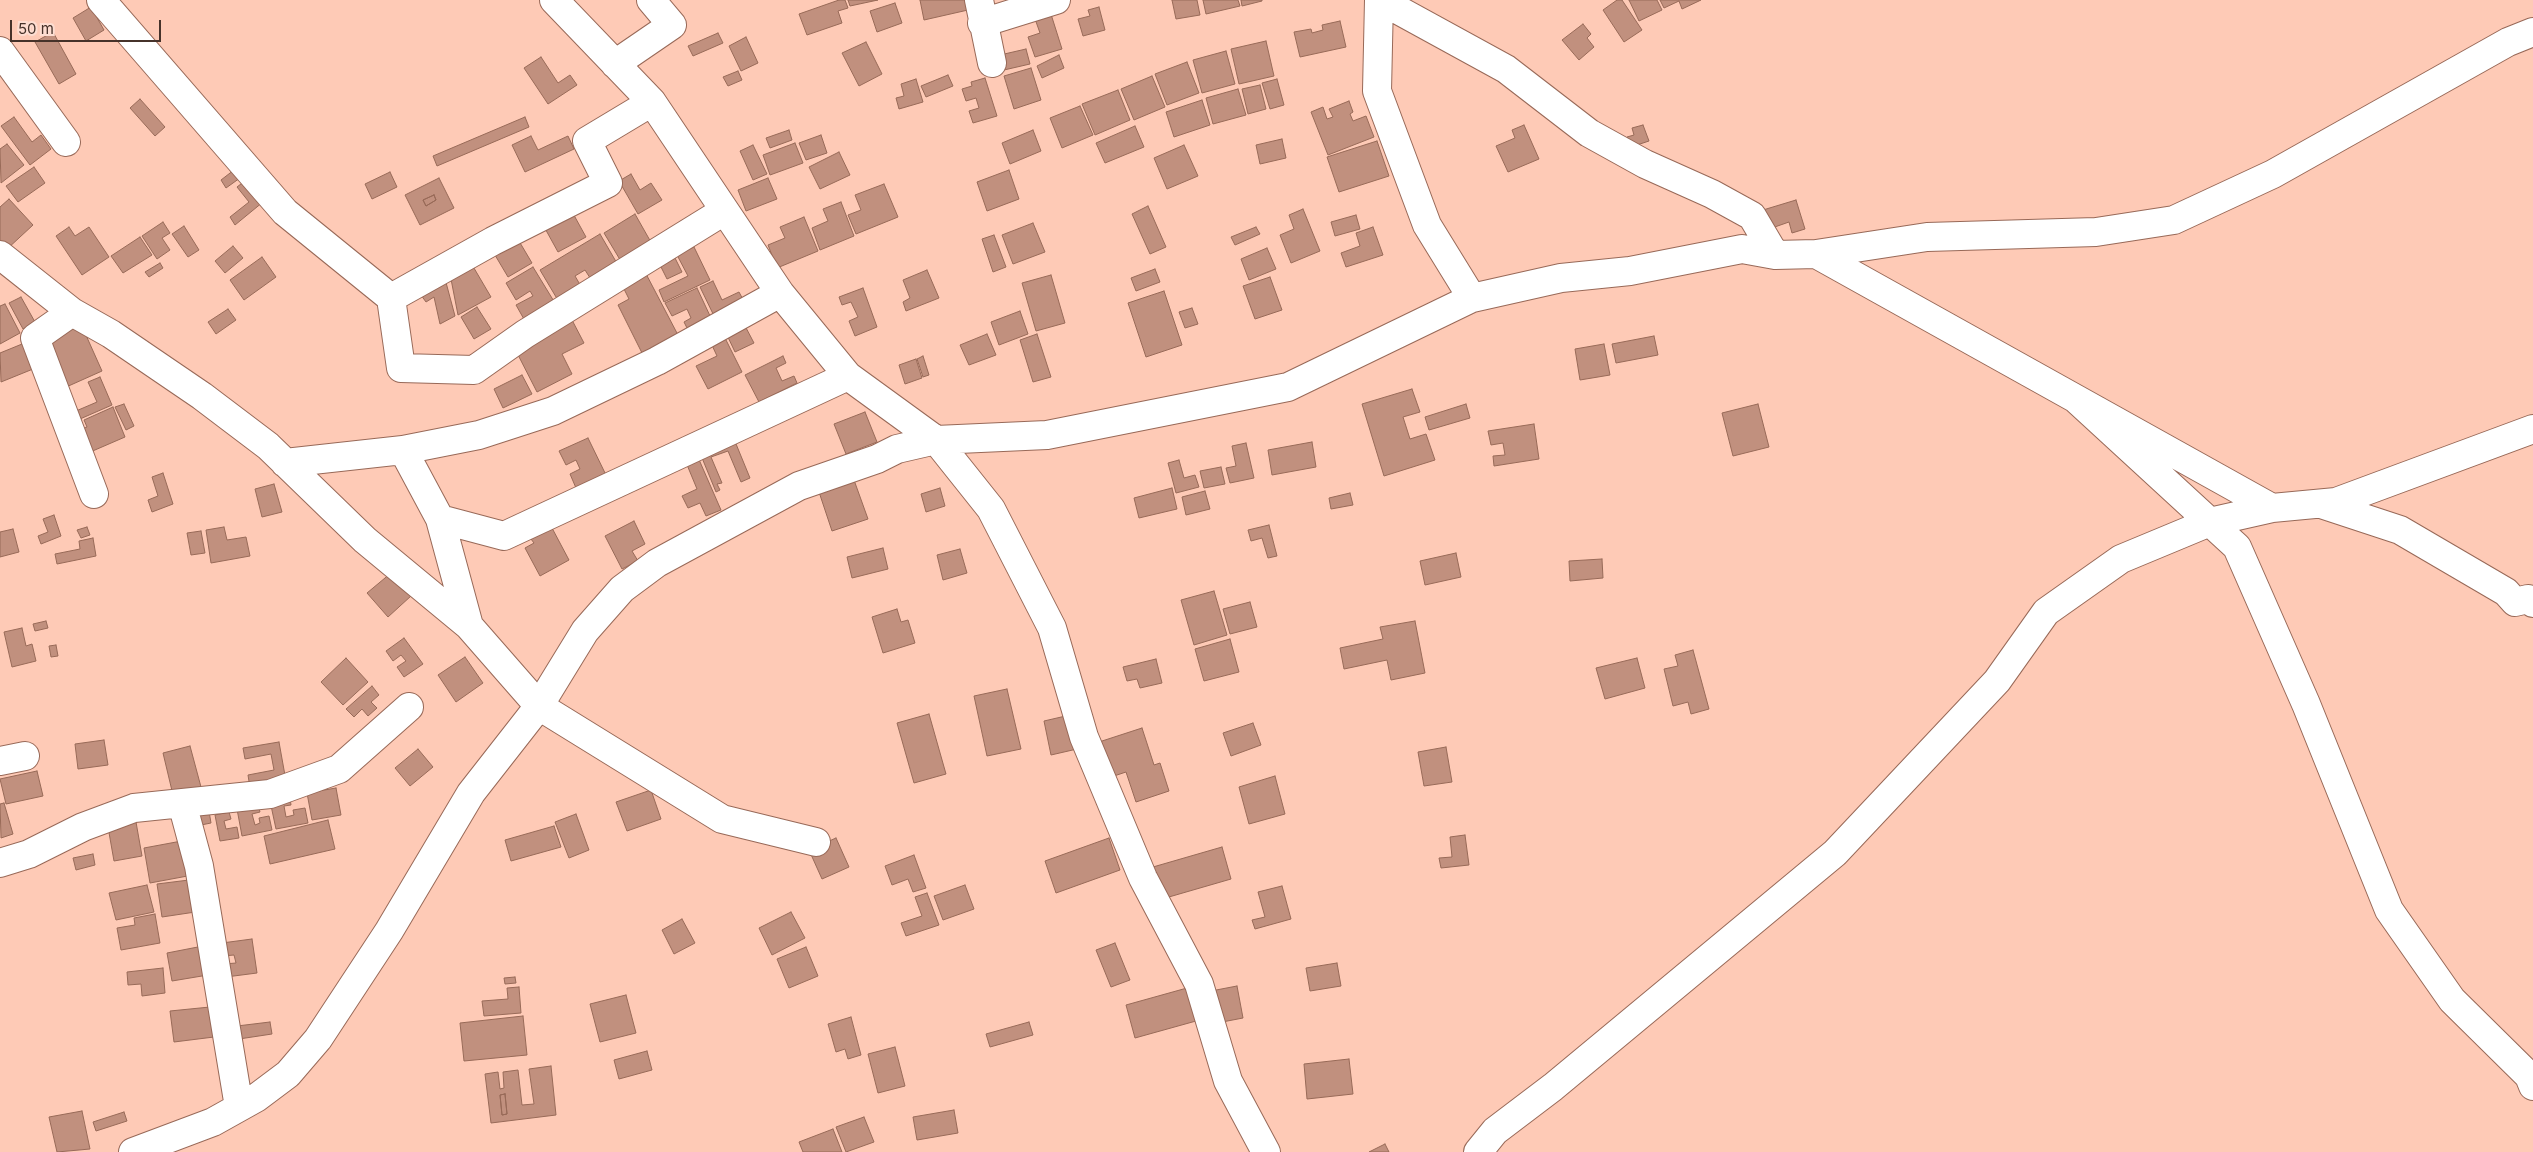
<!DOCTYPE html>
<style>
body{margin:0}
#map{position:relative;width:2533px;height:1152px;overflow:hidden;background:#fecab6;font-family:Inter,sans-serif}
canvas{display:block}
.scale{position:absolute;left:10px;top:20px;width:151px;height:22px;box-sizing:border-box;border:2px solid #46322a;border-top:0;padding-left:6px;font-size:15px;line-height:18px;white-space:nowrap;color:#46322a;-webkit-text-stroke:4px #fdddd1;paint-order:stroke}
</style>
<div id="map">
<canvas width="2533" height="1152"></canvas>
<div class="scale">50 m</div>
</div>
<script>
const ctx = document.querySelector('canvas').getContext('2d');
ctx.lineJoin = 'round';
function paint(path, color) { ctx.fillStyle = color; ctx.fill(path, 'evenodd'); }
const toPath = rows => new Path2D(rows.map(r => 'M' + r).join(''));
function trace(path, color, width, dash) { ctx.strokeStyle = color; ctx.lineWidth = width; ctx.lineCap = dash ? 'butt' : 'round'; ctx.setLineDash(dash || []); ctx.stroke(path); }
const building = toPath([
 [839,0,845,0,848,8,838,11,842,23,807,35,799,14,839,0],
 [848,0,878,0,850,6,848,0],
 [920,0,965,0,968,10,924,20,920,0],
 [1172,0,1197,0,1200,15,1176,19,1172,0],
 [1203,0,1238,0,1240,6,1206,14,1203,0],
 [1241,0,1262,0,1262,1,1242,6,1241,0],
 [1617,0,1622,0,1642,30,1624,42,1603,10,1617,0],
 [1629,0,1657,0,1662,10,1639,21,1629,0],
 [1660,0,1701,0,1682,9,1679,1,1664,8,1660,0],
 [895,3,902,23,877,32,870,11,895,3],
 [91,7,104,30,86,41,73,18,91,7],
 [1099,7,1105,30,1083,36,1078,19,1090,16,1088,10,1099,7],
 [1050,11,1062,49,1035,57,1028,37,1040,33,1034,16,1050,11],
 [1340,21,1346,47,1300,57,1294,32,1311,29,1312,33,1323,30,1322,25,1340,21],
 [1583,24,1591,34,1587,38,1594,47,1579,60,1562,40,1583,24],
 [53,32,76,74,59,84,35,42,53,32],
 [718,33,723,43,693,56,688,46,718,33],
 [746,37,758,63,741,71,729,46,746,37],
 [1266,41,1274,76,1239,84,1231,49,1266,41],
 [866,42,882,74,859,86,842,53,866,42],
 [1026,49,1030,64,1004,70,1000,55,1026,49],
 [1226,51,1235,84,1202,93,1193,60,1226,51],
 [1059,55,1064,68,1042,78,1037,66,1059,55],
 [541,57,558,83,570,75,577,85,548,104,524,68,541,57],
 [1187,62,1199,93,1167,105,1155,74,1187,62],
 [1031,68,1041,100,1014,109,1004,76,1031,68],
 [738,71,742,80,728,86,723,77,738,71],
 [948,75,953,86,926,97,921,86,948,75],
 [1152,76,1165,107,1134,120,1121,89,1152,76],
 [985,78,997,116,973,123,969,111,979,108,976,98,966,101,962,89,972,86,971,82,985,78],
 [916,79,923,102,899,109,896,98,904,96,901,84,916,79],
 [1277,79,1284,105,1270,109,1262,83,1277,79],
 [1260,85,1266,109,1248,114,1242,89,1260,85],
 [1238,89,1246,115,1213,124,1206,98,1238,89],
 [1118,90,1130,120,1095,135,1082,104,1118,90],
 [140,99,165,127,155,136,130,108,140,99],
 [1202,100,1210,125,1174,137,1166,112,1202,100],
 [1349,101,1353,112,1350,114,1353,121,1366,116,1374,137,1328,155,1311,112,1323,107,1327,119,1333,117,1329,109,1349,101],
 [1080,106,1093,135,1062,148,1050,118,1080,106],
 [14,117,32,142,41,135,51,149,30,165,1,126,14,117],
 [525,117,529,127,437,166,433,156,525,117],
 [1524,125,1539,159,1508,172,1496,146,1515,138,1512,130,1524,125],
 [1643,125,1649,141,1631,147,1627,137,1634,135,1632,128,1643,125],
 [1135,126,1144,147,1105,163,1096,143,1135,126],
 [789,130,792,140,770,148,766,138,789,130],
 [1033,130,1041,151,1010,164,1002,143,1033,130],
 [821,135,827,153,806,160,799,143,821,135],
 [531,136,538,150,568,136,574,149,525,172,512,145,531,136],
 [1282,139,1286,158,1260,164,1256,145,1282,139],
 [1377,141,1389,176,1339,192,1327,157,1377,141],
 [795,143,803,163,770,175,763,155,795,143],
 [7,144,24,165,1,183,0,149,7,144],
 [753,145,767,174,753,180,740,151,753,145],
 [1184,145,1198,176,1167,189,1154,158,1184,145],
 [839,152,850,175,820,189,809,167,839,152],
 [34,167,45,183,18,202,6,186,34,167],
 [234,170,240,178,226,188,221,180,234,170],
 [1009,170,1019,199,987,211,977,182,1009,170],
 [390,172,397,187,372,199,365,184,390,172],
 [631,174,640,190,651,183,662,200,638,214,619,181,631,174],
 [439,178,454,208,420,225,405,195,439,178],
 [434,195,436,200,426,206,423,200,434,195],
 [768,178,777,199,746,211,738,190,768,178],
 [246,180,263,202,235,225,230,217,249,202,237,187,246,180],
 [884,184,898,217,856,234,848,215,861,210,855,195,884,184],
 [434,195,436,200,426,206,423,200,434,195],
 [9,199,33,225,6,250,0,243,0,207,9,199],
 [1796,200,1805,229,1792,233,1789,222,1769,229,1763,210,1796,200],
 [841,202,854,236,820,250,812,228,828,221,823,209,841,202],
 [1148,206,1166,247,1150,254,1132,214,1148,206],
 [570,208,586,237,558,252,542,223,570,208],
 [1303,209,1320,251,1291,263,1280,235,1294,229,1289,215,1303,209],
 [635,214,652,244,622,263,604,233,635,214],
 [1356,215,1360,229,1335,236,1331,222,1356,215],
 [804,217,818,251,777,268,768,245,785,238,780,227,804,217],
 [163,222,170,233,162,238,170,250,157,259,142,236,163,222],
 [1033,223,1045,252,1013,264,1002,235,1033,223],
 [184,226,199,250,188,257,172,234,184,226],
 [69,227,75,236,89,227,109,257,82,275,56,236,69,227],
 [1256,227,1260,234,1235,245,1231,237,1256,227],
 [1373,227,1383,255,1346,267,1341,253,1360,246,1356,233,1373,227],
 [600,234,618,265,592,281,585,270,575,276,582,288,559,302,540,270,600,234],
 [994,235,1006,267,993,272,982,239,994,235],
 [516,236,532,263,508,277,492,250,516,236],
 [140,237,152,255,123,273,111,256,140,237],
 [233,246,243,258,225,273,215,261,233,246],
 [694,247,710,280,664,302,659,290,688,276,677,255,694,247],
 [1267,248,1276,269,1249,280,1241,259,1267,248],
 [262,257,276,277,244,300,230,280,262,257],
 [675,258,682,272,667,279,660,265,675,258],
 [160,263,163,268,149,277,145,272,160,263],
 [471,263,491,297,458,315,450,274,471,263],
 [533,267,555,303,525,321,516,305,533,296,530,291,516,300,506,283,533,267],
 [1155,269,1160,282,1136,291,1131,278,1155,269],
 [644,270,678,335,642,353,618,305,629,299,621,283,644,270],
 [927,270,939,298,906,311,903,302,910,298,903,280,927,270],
 [444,275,455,316,440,324,434,297,426,302,418,291,444,275],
 [1051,275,1065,323,1036,331,1022,283,1051,275],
 [1270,277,1282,310,1255,319,1243,286,1270,277],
 [713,281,722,300,739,292,746,305,716,320,700,287,713,281],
 [697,288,711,318,688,330,684,322,691,318,687,309,672,316,665,303,697,288],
 [863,288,877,327,855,336,849,321,858,317,851,302,842,305,839,297,863,288],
 [1164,291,1182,345,1146,357,1128,303,1164,291],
 [21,297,35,322,23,329,9,303,21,297],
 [5,304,20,333,0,344,0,306,5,304],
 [477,307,491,329,474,339,461,317,477,307],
 [1192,308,1198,324,1185,328,1179,312,1192,308],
 [228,309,236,320,216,334,208,322,228,309],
 [1020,311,1028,334,999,345,991,322,1020,311],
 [572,320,584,343,562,354,572,374,537,392,515,349,572,320],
 [81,324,102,371,64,388,43,341,81,324],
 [744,324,754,343,735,352,726,333,744,324],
 [723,334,742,372,708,389,696,366,717,356,710,341,723,334],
 [987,334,996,355,969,365,960,345,987,334],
 [1037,334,1051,377,1033,382,1020,340,1037,334],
 [1654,336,1658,355,1616,363,1612,344,1654,336],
 [27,342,38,367,1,382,0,353,27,342],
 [1604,344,1610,375,1580,380,1575,349,1604,344],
 [783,356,786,363,776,368,782,381,794,376,797,383,759,402,745,375,783,356],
 [923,356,929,375,923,377,917,359,923,356],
 [916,359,922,378,905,384,899,365,916,359],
 [522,375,532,394,503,408,494,389,522,375],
 [100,377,112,405,80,419,76,411,97,402,88,382,100,377],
 [1412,389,1420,412,1403,417,1410,439,1426,434,1435,460,1384,476,1362,404,1412,389],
 [124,404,134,426,126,430,115,407,124,404],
 [1466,404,1470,418,1429,430,1425,417,1466,404],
 [1758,404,1769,447,1733,456,1722,413,1758,404],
 [113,407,125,437,88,453,78,431,87,427,84,420,113,407],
 [865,412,877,442,846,454,834,424,865,412],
 [1534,424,1539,459,1494,466,1493,456,1505,455,1503,443,1491,445,1488,431,1534,424],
 [588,438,606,475,576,488,570,474,580,469,576,460,566,465,559,451,588,438],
 [734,439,750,478,741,482,728,451,711,457,722,483,717,484,720,490,716,492,700,453,734,439],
 [1312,442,1316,467,1272,475,1268,450,1312,442],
 [1246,443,1254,478,1230,483,1226,468,1236,466,1232,446,1246,443],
 [697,455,721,510,706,516,700,503,688,508,682,496,697,489,685,460,697,455],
 [1179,460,1184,478,1195,475,1199,487,1176,493,1168,463,1179,460],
 [1221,467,1225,484,1204,488,1200,471,1221,467],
 [163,473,173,504,152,512,148,500,158,496,152,477,163,473],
 [854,480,868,519,832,531,819,492,854,480],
 [274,484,282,512,262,517,255,489,274,484],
 [940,488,945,506,926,512,921,494,940,488],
 [1172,488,1177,509,1139,518,1134,498,1172,488],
 [1205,491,1210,509,1186,515,1182,497,1205,491],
 [1350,493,1353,505,1331,509,1329,498,1350,493],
 [54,515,61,536,41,544,38,536,48,532,43,519,54,515],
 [634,521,645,544,632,551,638,561,622,569,605,536,634,521],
 [1269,525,1277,556,1268,558,1262,538,1251,541,1248,530,1269,525],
 [87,527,90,535,81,538,77,530,87,527],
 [224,527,227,540,246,537,250,556,211,563,206,530,224,527],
 [552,528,569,560,540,576,525,548,534,543,531,539,552,528],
 [13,529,19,552,0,557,0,532,13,529],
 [201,531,205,553,191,555,187,533,201,531],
 [93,538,96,556,57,564,55,554,80,549,79,541,93,538],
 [883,548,888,569,852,578,847,557,883,548],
 [960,549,967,573,943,580,937,555,960,549],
 [1456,553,1461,577,1425,585,1420,561,1456,553],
 [1602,559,1603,578,1570,581,1569,561,1602,559],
 [391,573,411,596,388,617,367,593,391,573],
 [1214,591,1227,635,1194,645,1181,600,1214,591],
 [1250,602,1257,627,1230,634,1223,609,1250,602],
 [897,609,901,622,908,620,915,643,883,653,872,617,897,609],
 [46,621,48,628,35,631,33,624,46,621],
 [1415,621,1425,673,1391,680,1387,660,1344,669,1340,648,1383,639,1380,627,1415,621],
 [22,628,26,646,32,644,36,661,12,667,4,632,22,628],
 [404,638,423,664,404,677,397,667,406,661,401,655,393,661,386,651,404,638],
 [1230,639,1239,672,1204,681,1195,649,1230,639],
 [56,645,58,656,51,657,49,646,56,645],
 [1693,650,1709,709,1691,714,1688,702,1673,706,1664,669,1678,666,1675,655,1693,650],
 [465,657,483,683,456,702,438,675,465,657],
 [346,658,368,682,343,705,321,682,346,658],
 [1637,658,1645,688,1605,699,1596,668,1637,658],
 [1156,659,1162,683,1140,688,1137,679,1127,681,1123,667,1156,659],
 [372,686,379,695,371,702,377,708,368,716,362,709,354,717,346,709,372,686],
 [1007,689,1021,749,987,756,974,696,1007,689],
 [929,714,946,774,914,783,897,723,929,714],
 [1070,715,1077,749,1051,755,1044,721,1070,715],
 [1253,723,1261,745,1231,756,1223,733,1253,723],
 [1142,728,1154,765,1160,763,1169,791,1136,802,1126,772,1111,777,1099,742,1142,728],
 [104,740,108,765,78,769,75,744,104,740],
 [279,742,286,781,250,788,248,775,274,770,271,754,245,759,243,748,279,742],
 [190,746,201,787,173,795,163,753,190,746],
 [1446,747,1452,782,1424,786,1418,752,1446,747],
 [418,749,433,767,410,786,395,768,418,749],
 [37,771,43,796,6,804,0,779,37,771],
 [1275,776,1285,814,1249,824,1239,787,1275,776],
 [336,788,341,815,312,820,307,793,336,788],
 [651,790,661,819,627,831,616,802,651,790],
 [290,798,291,805,284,806,286,817,294,815,293,810,305,808,308,823,276,829,270,801,290,798],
 [4,803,13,834,1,838,0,804,4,803],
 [258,805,260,812,252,814,255,825,260,823,259,818,269,816,272,830,242,836,237,809,258,805],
 [209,811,211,823,196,826,194,813,209,811],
 [229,812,231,819,224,821,226,829,237,827,239,838,220,841,215,815,229,812],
 [576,814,589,850,569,858,555,822,576,814],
 [328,820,335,849,270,864,264,836,328,820],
 [136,822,142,856,114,861,108,827,136,822],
 [554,826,561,847,511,861,505,840,554,826],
 [1465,835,1469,865,1441,868,1439,858,1452,857,1450,837,1465,835],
 [836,838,849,867,822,879,809,850,836,838],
 [1109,838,1120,870,1056,893,1045,861,1109,838],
 [187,840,193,875,150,883,144,848,187,840],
 [1222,847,1231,879,1162,899,1153,867,1222,847],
 [93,854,95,865,76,870,73,858,93,854],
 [914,855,926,888,913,892,908,879,892,885,885,866,914,855],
 [197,879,202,911,162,917,157,884,197,879],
 [147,885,154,912,116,920,109,893,147,885],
 [965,885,974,909,943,920,934,896,965,885],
 [1282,886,1291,919,1255,929,1252,920,1265,917,1258,892,1282,886],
 [927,893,939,925,906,936,901,923,922,916,915,897,927,893],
 [791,912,805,938,772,955,759,928,791,912],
 [155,914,160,943,121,950,117,928,135,925,134,918,155,914],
 [682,919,695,943,674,954,662,930,682,919],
 [252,939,257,973,226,977,224,964,236,963,234,955,223,956,222,943,252,939],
 [1115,943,1130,980,1111,987,1096,950,1115,943],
 [203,946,208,975,172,981,167,953,203,946],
 [806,947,818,976,789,988,777,959,806,947],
 [1337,963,1341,986,1310,991,1306,968,1337,963],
 [163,968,165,993,142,996,141,984,128,985,127,972,163,968],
 [515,977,516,983,505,984,504,978,515,977],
 [1237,986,1243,1018,1217,1023,1211,991,1237,986],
 [519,987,521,1013,484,1016,482,1001,508,999,507,988,519,987],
 [1187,988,1196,1021,1135,1038,1126,1005,1187,988],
 [626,995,636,1033,600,1042,590,1004,626,995],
 [210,1007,214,1037,174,1042,170,1011,210,1007],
 [523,1016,527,1055,464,1061,460,1023,523,1016],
 [851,1017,861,1055,848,1059,845,1049,836,1052,828,1024,851,1017],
 [270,1022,272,1034,239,1039,237,1026,270,1022],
 [1029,1022,1033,1035,990,1047,986,1034,1029,1022],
 [895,1047,905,1086,878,1093,868,1054,895,1047],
 [647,1051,652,1070,619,1079,614,1060,647,1051],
 [1349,1059,1353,1094,1307,1099,1304,1064,1349,1059],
 [551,1066,556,1115,491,1123,485,1074,498,1072,500,1089,504,1088,503,1072,518,1070,522,1105,534,1104,529,1069,551,1066],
 [505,1094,507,1114,502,1115,500,1095,505,1094],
 [505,1094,507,1114,502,1115,500,1095,505,1094],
 [954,1110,958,1133,917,1140,913,1117,954,1110],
 [82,1111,90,1149,57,1152,49,1117,82,1111],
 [124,1112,127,1121,96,1131,93,1122,124,1112],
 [864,1117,874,1142,846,1152,836,1127,864,1117],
 [833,1129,842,1152,803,1152,799,1142,833,1129],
 [1385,1144,1389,1152,1369,1152,1385,1144]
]);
const minor = toPath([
 [101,0,285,212,391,298,493,241,608,183,587,141,652,102],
 [554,0,652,102,780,293,848,376,936,440,991,509,1052,628,1084,737,1143,878,1199,984,1228,1081,1266,1152],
 [979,0,992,63],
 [1379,0,1377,91,1427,225,1472,298],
 [1380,0,1506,69,1589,133,1645,164,1712,194,1752,216,1775,255],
 [982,23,1056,0],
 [0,51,66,142],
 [615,64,672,25,651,0],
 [1816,254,2272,508,2336,502,2533,429],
 [0,255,72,312,111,334,202,396,268,446,365,540,469,626,539,706,722,819,816,842],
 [391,298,401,368,474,370,525,334,724,211],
 [72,312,35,338,94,494],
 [2077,400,2237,547,2306,704,2389,910,2452,1000,2529,1076,2533,1086],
 [403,450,479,435,553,411,657,361,780,293],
 [285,463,403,450,440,519,469,626],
 [2321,504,2400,530,2506,592,2515,602,2528,599,2533,603],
 [440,519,504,536,848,376],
 [0,761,25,756],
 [182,803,199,866,239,1107],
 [0,863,29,854,83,827,134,808,270,794,339,769,409,707],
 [133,1152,213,1122,256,1098,288,1074,318,1039,389,931,471,793,539,706,585,631,622,589,657,563,799,486,877,459,897,449,936,440,1047,435,1288,387,1472,298,1561,278,1630,271,1742,249,1775,255,1816,254,1927,237,2096,232,2174,220,2273,174,2508,42,2533,32],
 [1478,1152,1495,1131,1553,1087,1835,853,1997,681,2046,612,2121,559,2210,522,2272,508]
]);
paint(building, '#c1907e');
trace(building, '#986a58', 1);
trace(minor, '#986958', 30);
trace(minor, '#fff', 28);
</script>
